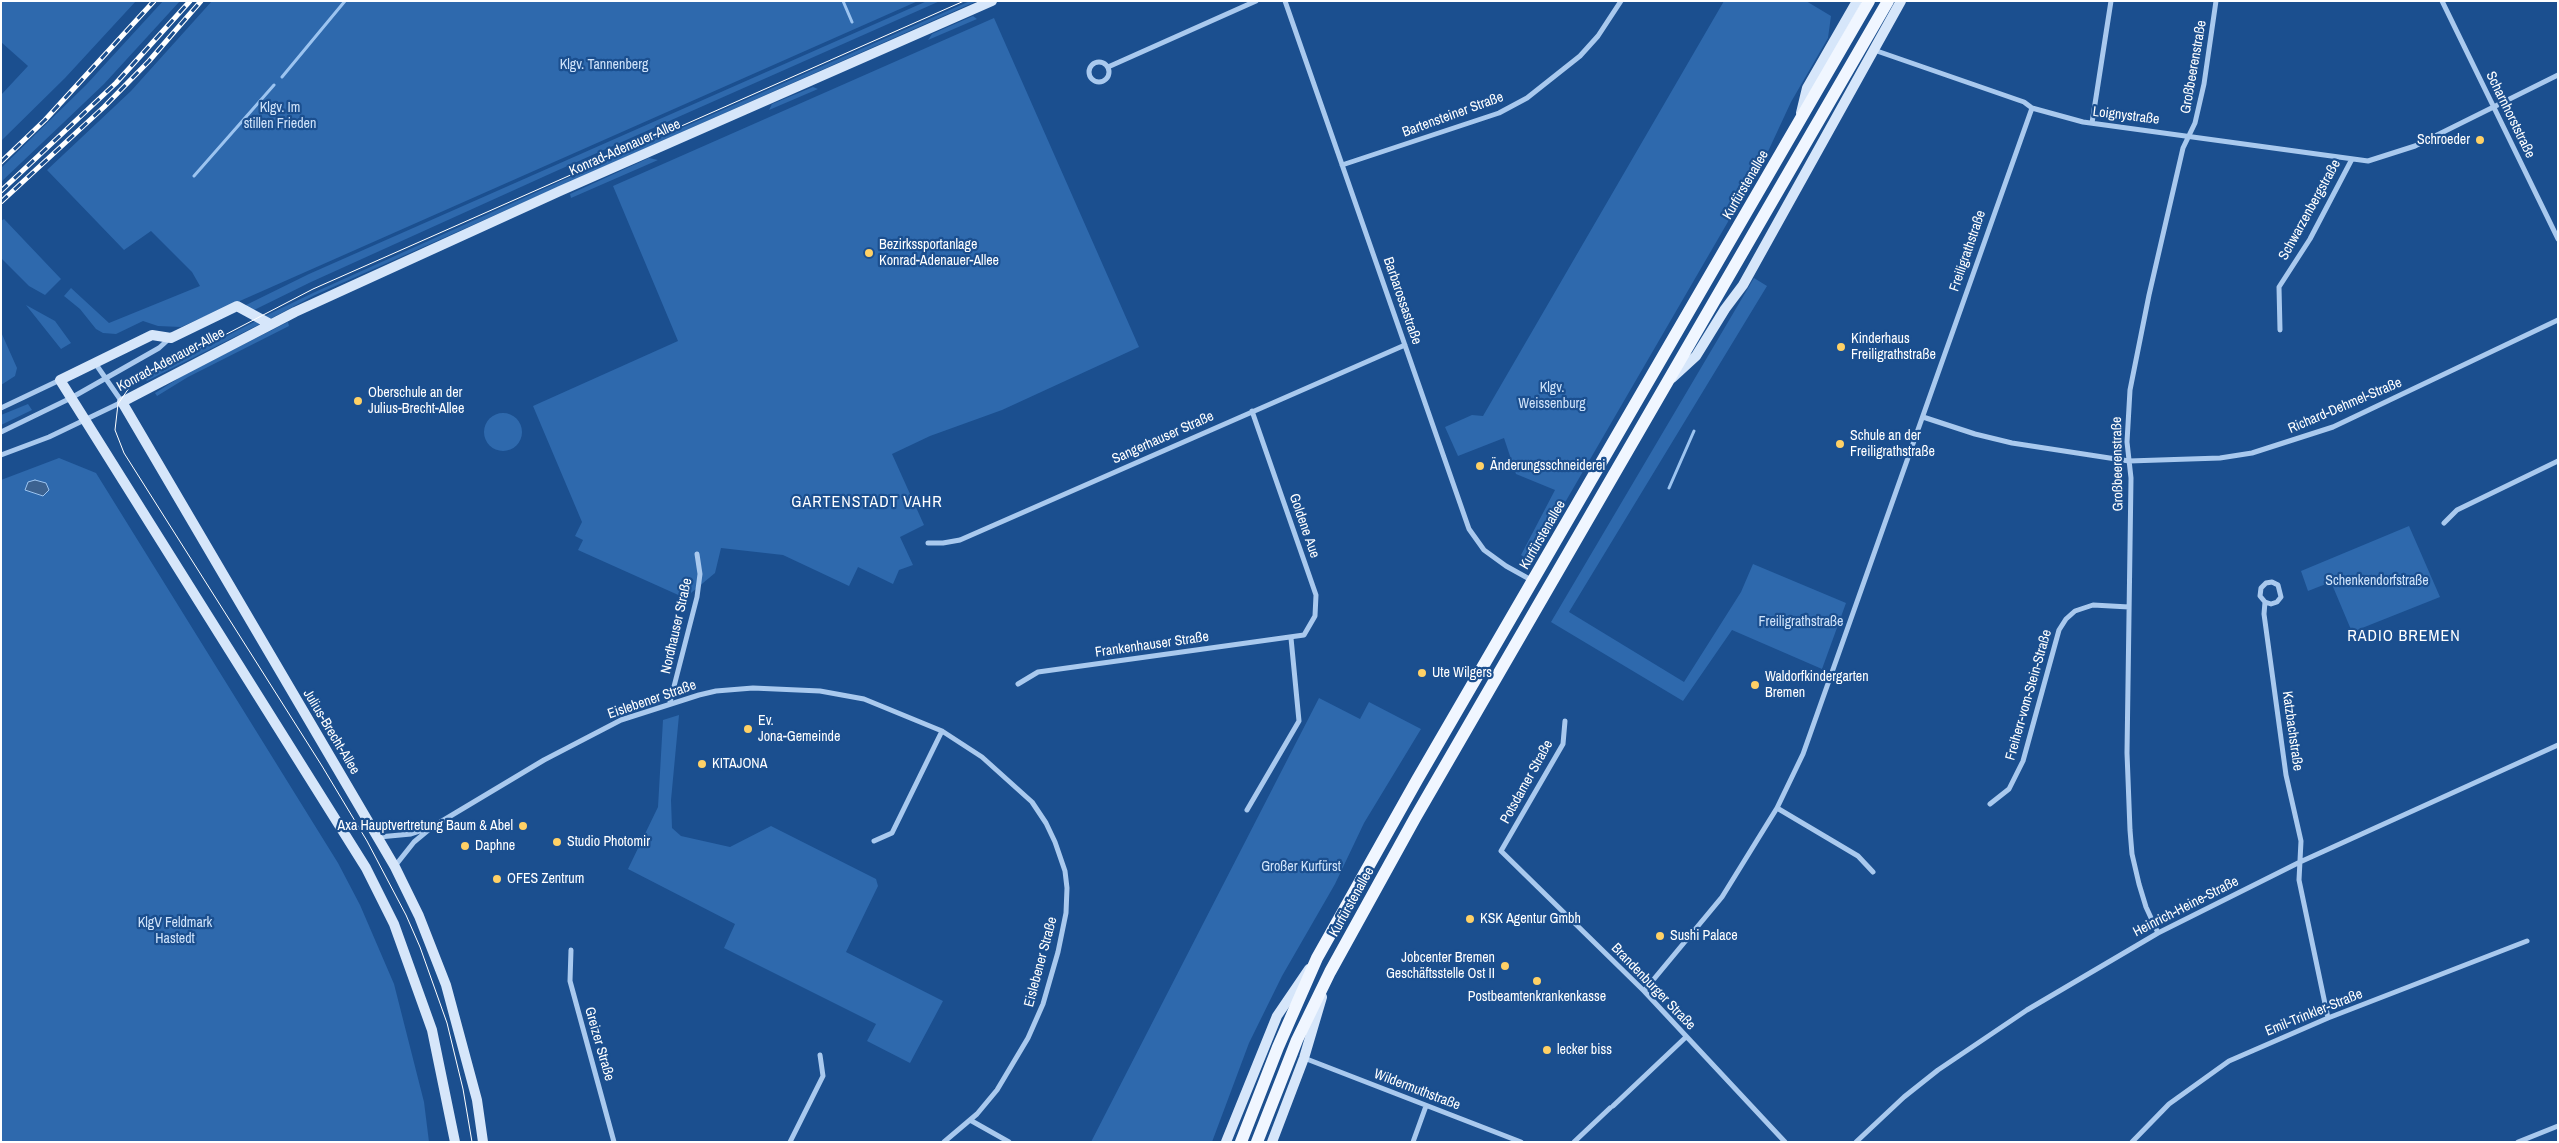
<!DOCTYPE html>
<meta charset="utf-8">
<style>
body{margin:0}
#map{position:relative;width:2559px;height:1143px;overflow:hidden;background:#1b4f8f;font-family:"Archivo Narrow",sans-serif}
canvas{display:block}
.frame{position:absolute;inset:0;border:2px solid #fff;pointer-events:none}
</style>
<div id="map">
<canvas width="2559" height="1143"></canvas>
<div class="frame"></div>
</div>
<script>
const ctx = document.querySelector('canvas').getContext('2d');
ctx.lineJoin = 'round';
function paint(path, color) { ctx.fillStyle = color; ctx.fill(path, 'evenodd'); }
const toPath = rows => new Path2D(rows.map(r => 'M' + r).join(''));
function trace(path, color, width, dash) { ctx.strokeStyle = color; ctx.lineWidth = width; ctx.lineCap = dash ? 'butt' : 'round'; ctx.setLineDash(dash || []); ctx.stroke(path); }
function drawText(font, color, halo, rows, align = 'center') {
  ctx.font = font + ' "Archivo Narrow",sans-serif'; ctx.lineWidth = 4.5; ctx.setLineDash([]); ctx.textBaseline = 'middle'; ctx.strokeStyle = halo; ctx.fillStyle = color; for (const [text, x, y, turn = 0] of rows) {
    ctx.save(); ctx.translate(x, y); ctx.rotate((+turn || 0) * Math.PI / 180); ctx.textAlign = isNaN(turn) ? turn : align; if (halo) ctx.strokeText(text, 0, 0); ctx.fillText(text, 0, 0); ctx.restore();
  }
}
const green = toPath([
 [1,1,136,1,65,78,1,141,1,95,28,66,1,42],
 [163,1,180,1,104,84,1,182,1,168,86,85],
 [212,1,918,1,181,327,158,326,143,321,116,334,103,333,96,329,80,309,64,296,71,288,109,323,200,286,192,272,151,231,124,250,47,170,131,91],
 [927,1,940,1,554,172,311,282,252,311,244,306,309,274],
 [970,1,977,1,315,295,268,320,263,317,315,292,557,183],
 [1724,1,1806,1,1831,16,1828,38,1791,102,1765,158,1531,561,1521,555,1555,490,1516,474,1504,438,1458,456,1445,427,1472,415,1483,416],
 [973,16,977,19,928,40,932,34],
 [994,18,1139,347,1002,410,930,436,892,454,924,525,900,537,913,565,899,570,893,584,858,567,849,586,783,555,721,548,715,573,685,598,578,550,583,540,575,536,582,522,533,406,678,341,613,186],
 [813,87,818,89,769,110,772,104],
 [649,158,658,160,571,198,570,194],
 [4,219,61,279,45,295,29,286,1,258,1,221],
 [1754,278,1767,286,1569,612,1684,682,1741,592,1753,564,1846,603,1822,669,1732,630,1683,701,1551,622],
 [26,305,55,321,71,343,61,349],
 [256,321,260,324,147,381,145,378],
 [288,322,289,326,188,377,157,396,155,393,187,373],
 [1,332,17,368,15,376,1,385],
 [28,404,32,410,1,425,1,415],
 '484 432a19 19 0 1 1 38 0a19 19 0 1 1-38 0Z',
 [59,458,96,473,338,863,360,905,394,984,424,1102,429,1142,1,1142,1,480],
 [2409,526,2440,597,2352,632,2331,582,2308,591,2301,571],
 [1319,698,1360,719,1369,702,1421,729,1364,823,1335,884,1282,976,1249,1043,1212,1142,1091,1142],
 [679,715,671,800,672,828,681,836,730,847,771,826,876,879,878,886,846,952,943,1001,910,1063,867,1041,876,1024,724,948,735,924,628,869,658,807,663,720]
]);
const water = toPath([
 [35,480,46,483,49,490,43,496,25,490,28,482,35,480]
]);
const stream = toPath([
 [843,1,852,22],
 [282,77,345,1],
 [194,176,274,85],
 [1669,488,1694,431]
]);
const minor = toPath([
 [1285,1,1469,529,1484,550,1506,566,1533,581],
 [2442,1,2558,239],
 [1874,50,2024,102,2032,108,2083,122,2368,161,2415,146,2558,75],
 '1089 72a10 10 0 1 1 20 0a10 10 0 1 1-20 0Z',
 [1108,67,1256,1],
 [2092,123,2111,1],
 [1342,165,1499,113,1527,98,1580,56,1598,36,1621,1],
 [2280,330,2279,287,2310,239,2352,159],
 [1,408,60,380],
 [1923,417,1975,434,2012,443,2129,461,2220,458,2252,453,2333,427,2558,320],
 [1,432,71,398,159,348,170,338],
 [1,455,49,437,122,402,95,363],
 [2444,523,2457,510,2558,461],
 [928,543,943,543,960,540,1405,345],
 [2265,602,2271,604,2277,602,2281,597,2278,585,2272,582,2266,583,2261,588,2260,596,2265,602,2264,614,2286,775,2301,841,2299,880,2328,1018],
 [1018,684,1038,672,1304,635,1315,616,1316,595,1252,411],
 [670,702,697,597,700,574,697,554],
 [1565,721,1563,744,1501,851,1644,991,1785,1142],
 [1990,804,2009,789,2023,761,2059,630,2066,619,2075,611,2093,605,2129,607],
 [1777,808,1858,856,1873,872],
 [1247,810,1299,721,1291,638],
 [379,837,411,834,429,828],
 [874,841,892,833,942,731],
 [395,866,414,842,432,827,544,760,621,720,699,695,716,691,753,688,820,691,864,699,942,731,982,757,1032,802,1046,823,1055,842,1065,871,1067,888,1066,913,1058,952,1043,1004,1028,1038,997,1090,977,1114,944,1142],
 [2158,933,2146,907,2139,884,2132,854,2130,830,2127,753,2131,478,2127,442,2130,390,2149,295,2183,148,2195,123,2204,84,2216,1],
 [571,950,570,981,614,1142],
 [1644,991,1722,897,1777,808,1803,754,2032,108],
 [1304,1058,1521,1142],
 [1613,1106,1686,1037],
 [970,1120,1009,1142],
 [790,1142,823,1076,820,1055],
 [1413,1142,1426,1106],
 [1574,1142,1610,1108],
 [1856,1142,1904,1097,1938,1070,2027,1010,2158,933,2300,862,2558,745],
 [2132,1142,2169,1104,2229,1061,2328,1018,2527,941],
 [2518,1142,2558,1126]
]);
const secondary = toPath([
 [1801,113,1807,88,1857,1],
 [270,324,237,306,171,338,152,335,60,380,366,868,394,924,432,1030,455,1142],
 [1672,378,1696,356,1725,309,1743,285,1901,1],
 [483,1142,477,1100,446,985,419,916,395,867,122,402,295,312,560,191,992,1],
 [1226,1142,1277,1016,1309,969],
 [1272,1142,1304,1058,1322,997]
]);
const primary = toPath([
 [1241,1142,1278,1047,1317,958,1417,780,1869,1],
 [1257,1142,1297,1040,1330,972,1415,818,1888,1]
]);
const tram = toPath([
 [472,1142,463,1089,447,1023,420,947,406,915,367,841,322,766,124,453,115,430,118,404,129,388,146,376,313,289,964,1]
]);
const rail = toPath([
 [1,162,45,120,154,1],
 [1,191,116,83,190,1],
 [1,202,104,107,149,61,201,1]
]);
const markers = [
 [2480,140,5,"#ffd166"],
 [869,253,5,"#ffd166"],
 [1841,347,5,"#ffd166"],
 [358,401,5,"#ffd166"],
 [1840,444,5,"#ffd166"],
 [1480,466,5,"#ffd166"],
 [1422,673,5,"#ffd166"],
 [1755,685,5,"#ffd166"],
 [748,729,5,"#ffd166"],
 [702,764,5,"#ffd166"],
 [523,826,5,"#ffd166"],
 [557,842,5,"#ffd166"],
 [465,846,5,"#ffd166"],
 [497,879,5,"#ffd166"],
 [1470,919,5,"#ffd166"],
 [1660,936,5,"#ffd166"],
 [1505,966,5,"#ffd166"],
 [1537,981,5,"#ffd166"],
 [1547,1050,5,"#ffd166"]
];
const parkNames = [
 ["Klgv. Tannenberg",604,65],
 ["Klgv. Im",280,108],
 ["stillen Frieden",280,124],
 ["Klgv.",1552,388],
 ["Weissenburg",1552,404],
 ["Schenkendorfstraße",2377,581],
 ["Freiligrathstraße",1801,622],
 ["Großer Kurfürst",1301,867],
 ["KlgV Feldmark",175,923],
 ["Hastedt",175,939]
];
const streetNames = [
 ["Großbeerenstraße",2194,67,-80],
 ["Bartensteiner Straße",1453,115,-20],
 ["Scharnhorststraße",2510,115,64],
 ["Loignystraße",2126,116,7],
 ["Konrad-Adenauer-Allee",625,148,-24],
 ["Kurfürstenallee",1746,185,-60],
 ["Schwarzenbergstraße",2310,210,-61],
 ["Freiligrathstraße",1968,251,-71],
 ["Barbarossastraße",1402,301,71],
 ["Konrad-Adenauer-Allee",171,360,-28],
 ["Richard-Dehmel-Straße",2345,406,-23],
 ["Sangerhauser Straße",1163,438,-24],
 ["Großbeerenstraße",2118,464,-91],
 ["Goldene Aue",1304,526,71],
 ["Kurfürstenallee",1543,535,-60],
 ["Nordhauser Straße",677,626,-77],
 ["Frankenhauser Straße",1152,645,-8],
 ["Freiherr-vom-Stein-Straße",2029,695,-74],
 ["Eislebener Straße",652,700,-19],
 ["Katzbachstraße",2292,731,82],
 ["Julius-Brecht-Allee",331,732,59],
 ["Potsdamer Straße",1527,782,-61],
 ["Kurfürstenallee",1352,902,-61],
 ["Heinrich-Heine-Straße",2186,907,-27],
 ["Eislebener Straße",1041,962,-75],
 ["Brandenburger Straße",1653,987,46],
 ["Emil-Trinkler-Straße",2314,1013,-22],
 ["Greizer Straße",599,1044,74],
 ["Wildermuthstraße",1417,1090,21]
];
const poiNames = [
 ["Schroeder",2470,140,"right"],
 ["Bezirkssportanlage",879,245],
 ["Konrad-Adenauer-Allee",879,261],
 ["Kinderhaus",1851,339],
 ["Freiligrathstraße",1851,355],
 ["Oberschule an der",368,393],
 ["Julius-Brecht-Allee",368,409],
 ["Schule an der",1850,436],
 ["Freiligrathstraße",1850,452],
 ["Änderungsschneiderei",1490,466],
 ["Ute Wilgers",1432,673],
 ["Waldorfkindergarten",1765,677],
 ["Bremen",1765,693],
 ["Ev.",758,721],
 ["Jona-Gemeinde",758,737],
 ["KITAJONA",712,764],
 ["Axa Hauptvertretung Baum & Abel",513,826,"right"],
 ["Studio Photomir",567,842],
 ["Daphne",475,846],
 ["OFES Zentrum",507,879],
 ["KSK Agentur Gmbh",1480,919],
 ["Sushi Palace",1670,936],
 ["Jobcenter Bremen",1495,958,"right"],
 ["Geschäftsstelle Ost II",1495,974,"right"],
 ["Postbeamtenkrankenkasse",1537,997,"center"],
 ["lecker biss",1557,1050]
];
const quarterNames = [
 ["GARTENSTADT VAHR",867,503],
 ["RADIO BREMEN",2404,637]
];
paint(green, '#2e69ad');
paint(water, '#3c6290');
trace(water, '#9cc4f0', 1);
trace(stream, '#9cc4f0', 3);
trace(minor, '#a9c9ee', 5);
trace(secondary, '#d6e6fa', 10);
trace(primary, '#f0f6ff', 12);
trace(tram, '#fff', 1);
trace(rail, '#fff', 5);
trace(rail, '#1b4f8f', 3, [9]);
for (const [x, y, r, color] of markers) { const dot = new Path2D(); dot.arc(x, y, r, 0, 2 * Math.PI); ctx.fillStyle = color; ctx.fill(dot); trace(dot, '#1b4f8f', 2); }
drawText('14px', '#cfe3fa', '#1b4f8f', parkNames);
drawText('14px', '#fff', '#1b4f8f', streetNames);
drawText('14px', '#fff', '#1b4f8f', poiNames, 'left');
ctx.letterSpacing = '1px';
drawText('16px', '#fff', '#1b4f8f', quarterNames);
ctx.letterSpacing = '0px';
</script>
